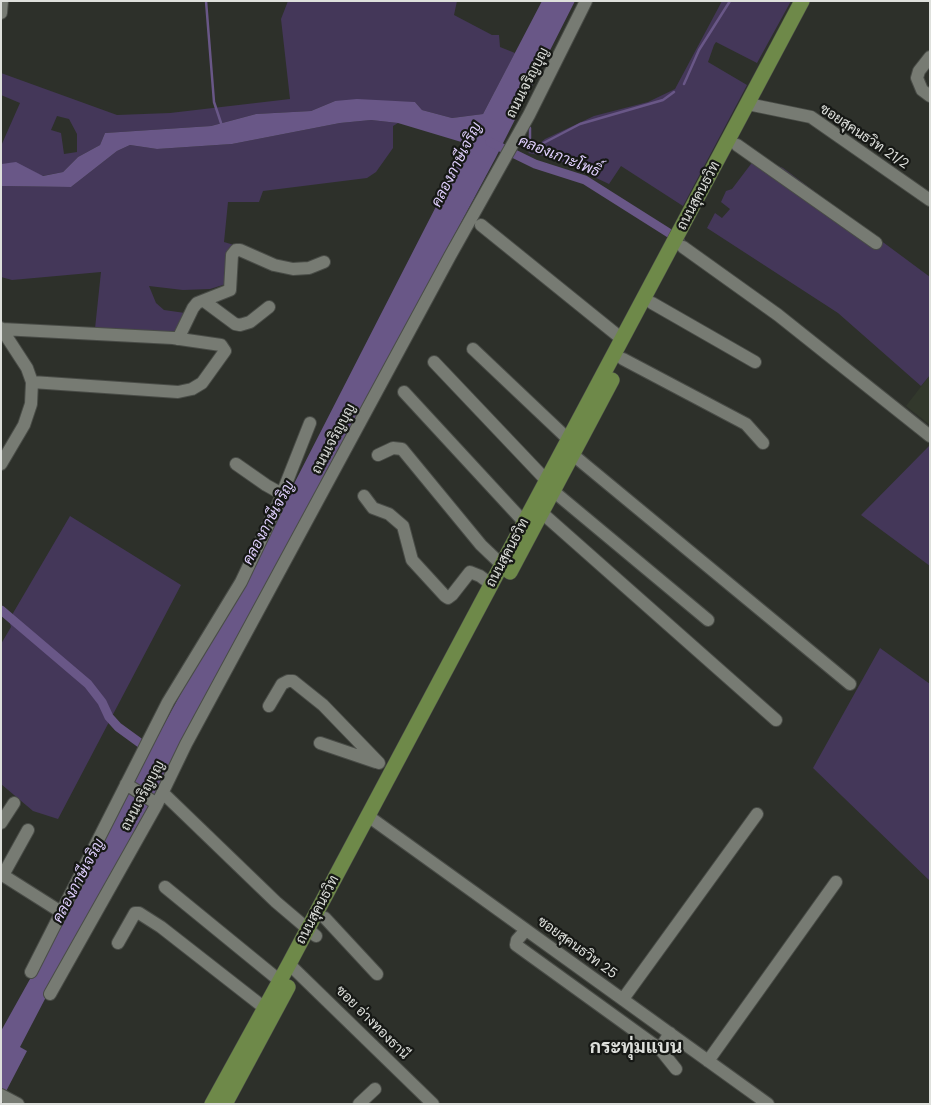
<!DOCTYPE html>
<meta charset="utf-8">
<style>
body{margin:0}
#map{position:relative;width:931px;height:1105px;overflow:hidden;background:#2d302a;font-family:"DM Sans",sans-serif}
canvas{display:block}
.frame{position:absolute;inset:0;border:2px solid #dee0dc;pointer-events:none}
</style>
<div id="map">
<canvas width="931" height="1105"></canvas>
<div class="frame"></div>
</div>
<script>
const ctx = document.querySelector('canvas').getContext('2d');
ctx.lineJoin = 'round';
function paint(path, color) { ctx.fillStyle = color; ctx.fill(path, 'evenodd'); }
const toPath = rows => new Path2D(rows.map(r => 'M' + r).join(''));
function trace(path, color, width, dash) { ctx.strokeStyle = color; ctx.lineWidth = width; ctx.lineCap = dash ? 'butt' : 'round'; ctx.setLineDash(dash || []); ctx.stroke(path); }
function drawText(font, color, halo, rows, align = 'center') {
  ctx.font = font + ' "DM Sans",Sarabun,sans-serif'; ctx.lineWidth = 4.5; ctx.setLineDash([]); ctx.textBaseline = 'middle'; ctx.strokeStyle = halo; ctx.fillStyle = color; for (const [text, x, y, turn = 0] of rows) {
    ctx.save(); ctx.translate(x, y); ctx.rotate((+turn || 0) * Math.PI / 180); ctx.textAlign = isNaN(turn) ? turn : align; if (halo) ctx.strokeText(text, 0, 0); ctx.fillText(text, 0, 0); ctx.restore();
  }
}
const built = toPath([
 [930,375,930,425,906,406]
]);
const green = toPath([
 [288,1,457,1,454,15,492,35,499,35,500,47,515,53,483,114,452,118,422,110,415,102,335,101,311,111,256,114,211,126,105,133,100,145,78,157,63,172,42,176,16,163,1,164,1,146,20,103,1,95,1,73,117,115,170,113,290,99,281,19],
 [57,116,69,119,77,134,77,152,64,154,61,133,51,130],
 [722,1,791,1,757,63,716,42,714,45,708,62,747,85,683,206,621,166,609,184,554,158,528,153,545,139,594,116,648,102,675,89],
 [371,120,398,123,393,126,393,148,376,172,367,178,263,191,259,202,228,202,224,242,234,245,226,284,210,289,183,290,149,286,156,303,164,310,185,313,179,343,94,338,101,272,12,280,1,277,1,186,71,187,117,151,130,145,157,149,232,144,340,123],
 [757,156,783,168,930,277,930,375,921,386,838,313,707,228,715,213,722,218,730,209,721,202,726,191,732,189],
 [930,445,930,566,861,515],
 [70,516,181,585,58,819,33,811,1,784,1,644,11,627,9,620],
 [880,648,930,684,930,881,813,768]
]);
const water = toPath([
 [542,1,575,1,495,159,45,999,20,1047,27,1051,1,1101,1,1031,78,893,81,877,278,515,468,144,398,123,371,120,340,123,232,144,157,149,130,145,117,151,71,187,1,186,1,164,16,162,43,176,63,172,78,157,100,145,105,133,211,126,256,114,311,111,335,101,357,99,415,102,422,110,452,118,483,114]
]);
const stream = toPath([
 [206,1,214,102,222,126],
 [684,84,699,50,730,1],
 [530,128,530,142,536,147,580,124,663,100,674,92]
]);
const canal = toPath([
 [490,142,535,164,585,180,680,240],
 [1,610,88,684,102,702,109,717,118,727,140,743]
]);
const minor = toPath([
 [1,13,2,1],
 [930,57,919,71,917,78,922,90,930,96],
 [748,104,811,117,930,200],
 [737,145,876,243],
 [481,225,622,339],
 [683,247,778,315,930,436],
 [204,301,235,324,240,325,250,322,269,307],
 [652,303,755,362],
 [1,328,27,368,32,382,31,404,24,425,1,464],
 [2,329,173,338,221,345,225,351,202,383,192,389,178,392,32,382],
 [178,339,193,308,197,303,230,290,232,255,236,250,240,250,274,265,293,269,309,268,324,262],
 [473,349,568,439],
 [623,359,746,424,763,443],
 [434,362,546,480],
 [404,392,525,523],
 [572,454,850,684],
 [378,455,393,448,402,449,481,545,502,565],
 [236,464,266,485,282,494],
 [546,485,708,620],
 [364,496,373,508,389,514,403,526,412,560,445,596,448,598,452,595,470,572,480,576,492,585],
 [541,512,776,720],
 [269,706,282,684,288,681,293,681,323,705,379,763],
 [320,743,376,762],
 [126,784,157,804],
 [163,793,276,902,316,936],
 [368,816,768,1104],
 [1,823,14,803],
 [1,874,61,912],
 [3,875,28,830],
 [165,887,280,981],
 [325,918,377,974],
 [526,930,517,940,516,945,660,1049],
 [118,943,135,913,139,913,161,927,271,1013],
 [289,964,433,1104],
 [31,972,168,702,241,582,278,504,310,423],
 [50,994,157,804,186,744,450,256,529,115,586,1],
 [623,999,757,814],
 [670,1033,660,1049,676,1069],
 [708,1061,836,882],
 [1,1095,18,1104],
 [359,1104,375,1089]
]);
const major = toPath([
 [510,572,612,380],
 [212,1104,289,964,802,1],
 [225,1104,288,987]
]);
const streetNames = [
 ["ถนนเจริญบุญ",528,83,-63],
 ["ซอยสุคนธวิท 21/2",864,137,34],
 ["ถนนสุคนธวิท",699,196,-62],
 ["ถนนเจริญบุญ",334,439,-62],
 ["ถนนสุคนธวิท",508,553,-62],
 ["ถนนเจริญบุญ",143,796,-62],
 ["ถนนสุคนธวิท",318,910,-62],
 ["ซอยสุคนธวิท 25",577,948,36],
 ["ซอย อ่างทองธานี",372,1023,45]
];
const waterNames = [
 ["คลองเกาะโพธิ์",559,157,22],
 ["คลองภาษีเจริญ",457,165,-63],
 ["คลองภาษีเจริญ",269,523,-62],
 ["คลองภาษีเจริญ",79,881,-62]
];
const districtNames = [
 ["กระทุ่มแบน",636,1048]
];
paint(built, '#32382c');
paint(green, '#443759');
paint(water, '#695787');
trace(stream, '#695787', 2.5);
trace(canal, '#695787', 9);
trace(minor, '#494c47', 14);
trace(major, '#494c47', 16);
trace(minor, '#777b73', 12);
trace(major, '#6e8949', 15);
drawText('14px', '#dee0dc', '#161815', streetNames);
drawText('italic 15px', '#dfcffd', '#161815', waterNames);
drawText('bold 19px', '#dee0dc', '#161815', districtNames);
</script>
